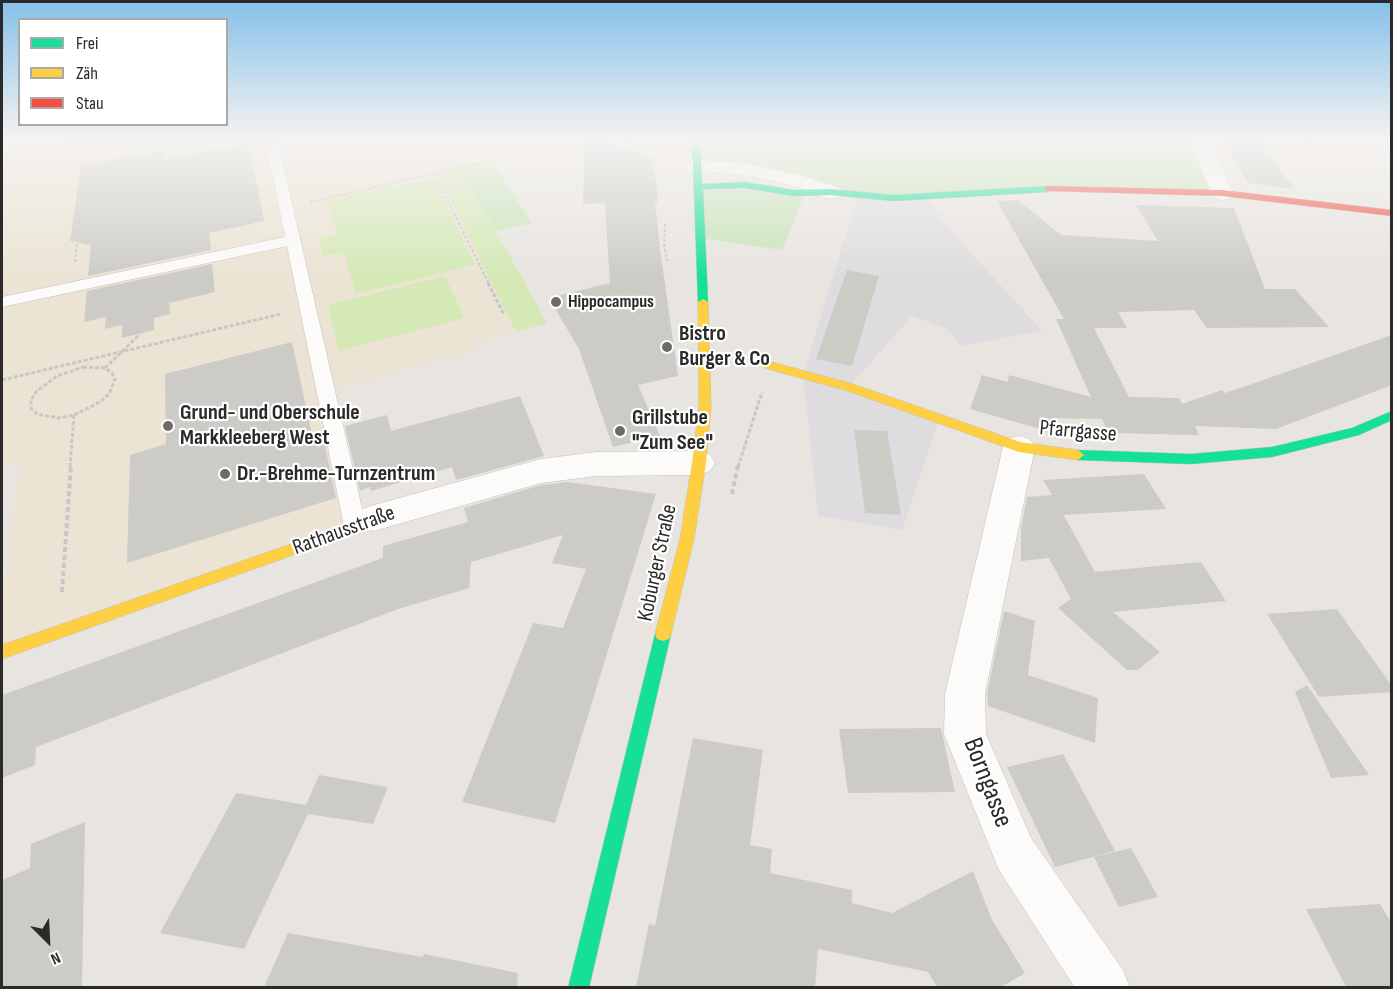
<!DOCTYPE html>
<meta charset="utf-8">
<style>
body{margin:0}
#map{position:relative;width:1393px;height:989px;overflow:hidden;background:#e8e5e0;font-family:"Sofia Sans Condensed",sans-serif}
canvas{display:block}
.frame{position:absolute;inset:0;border:3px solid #2a2a2a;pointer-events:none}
.legend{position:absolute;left:18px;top:18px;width:210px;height:108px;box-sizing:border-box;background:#fff;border:2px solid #aaa;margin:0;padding:8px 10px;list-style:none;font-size:18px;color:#2a2a2a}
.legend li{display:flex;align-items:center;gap:12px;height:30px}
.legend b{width:30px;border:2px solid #aaa}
.north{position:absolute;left:18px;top:911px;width:60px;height:60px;-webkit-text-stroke:4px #fff;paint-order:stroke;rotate:156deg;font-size:16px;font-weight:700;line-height:24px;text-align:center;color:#2a2a2a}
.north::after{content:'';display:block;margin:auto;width:21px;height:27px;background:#2a2a2a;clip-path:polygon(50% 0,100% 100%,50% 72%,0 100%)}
</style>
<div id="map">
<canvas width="1393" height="989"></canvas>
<div class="frame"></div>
<ul class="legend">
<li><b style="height:8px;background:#16e098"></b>Frei</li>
<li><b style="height:8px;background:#ffcf43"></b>Zäh</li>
<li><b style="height:8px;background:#f24e42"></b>Stau</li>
</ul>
<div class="north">N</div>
</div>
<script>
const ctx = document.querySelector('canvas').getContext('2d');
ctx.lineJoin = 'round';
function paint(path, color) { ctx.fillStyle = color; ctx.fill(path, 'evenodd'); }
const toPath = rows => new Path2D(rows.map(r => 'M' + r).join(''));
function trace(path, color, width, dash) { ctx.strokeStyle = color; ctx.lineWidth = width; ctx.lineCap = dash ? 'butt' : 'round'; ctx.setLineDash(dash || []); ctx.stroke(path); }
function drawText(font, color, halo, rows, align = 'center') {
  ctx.font = font + ' "Sofia Sans Condensed",sans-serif'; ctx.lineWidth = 4.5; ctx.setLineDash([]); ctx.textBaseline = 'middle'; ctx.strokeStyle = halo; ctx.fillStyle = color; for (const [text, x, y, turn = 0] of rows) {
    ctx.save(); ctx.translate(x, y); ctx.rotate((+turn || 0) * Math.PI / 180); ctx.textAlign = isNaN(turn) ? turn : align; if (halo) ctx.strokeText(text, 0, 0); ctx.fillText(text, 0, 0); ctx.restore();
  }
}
const industrial = toPath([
 [858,195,924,196,953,233,1042,331,961,346,946,328,912,316,849,387,939,419,902,530,818,516,803,375]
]);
const education = toPath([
 [67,138,271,138,277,162,404,148,407,156,456,146,465,164,491,159,532,223,496,232,547,323,474,343,477,350,327,391,355,526,2,652,2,601,20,462,2,466,2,144]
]);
const green = toPath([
 [696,138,1199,138,1222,193,1057,188,894,198,800,181,697,166],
 [491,159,532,223,496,231,461,168,465,164],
 [698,187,805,193,782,250,700,238]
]);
const pitch = toPath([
 [461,168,496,231,547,323,516,332,437,173],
 [434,178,475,265,356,294,344,252,323,256,318,239,337,235,327,200],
 [445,276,464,318,339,351,328,305]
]);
const building = toPath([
 [585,138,642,152,652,159,656,183,658,202,655,203,661,256,678,376,638,385,660,436,613,447,579,349,549,298,610,283,605,203,583,204],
 [1222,141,1262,143,1294,189,1248,183],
 [249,143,264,221,209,233,211,250,88,276,91,245,70,241,81,165,166,150,166,158],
 [1018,200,1061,235,1158,241,1136,205,1234,208,1265,289,1295,289,1329,327,1207,328,1194,310,1118,312,1127,328,1094,328,1129,397,1179,398,1182,404,1222,390,1225,393,1246,386,1392,335,1392,385,1276,429,1195,426,1199,435,1108,433,1102,419,1055,418,1051,432,970,409,982,375,1008,382,1009,375,1091,397,1056,319,1064,319,997,201],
 [212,264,215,292,169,303,170,314,154,318,154,330,122,338,122,325,105,329,106,317,84,322,87,291],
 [847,270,879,276,852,366,816,359],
 [292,342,312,435,322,432,336,498,127,563,130,455,166,444,165,374],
 [520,396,544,456,456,480,452,467,371,491,370,487,360,491,345,426,387,415,391,431],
 [854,430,887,431,901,515,865,513],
 [1144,474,1166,509,1064,515,1058,505,1095,572,1201,562,1226,601,1113,612,1160,652,1138,670,1127,670,1058,608,1071,599,1049,558,1021,561,1021,528,1027,497,1052,495,1043,480],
 [568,482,656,494,555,823,462,802,533,623,563,628,586,569,552,563,563,535,471,562,469,588,398,609,36,747,35,765,2,778,2,695,383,558,383,546,468,522,464,508,541,485],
 [1337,609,1392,686,1392,692,1319,697,1267,614],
 [1004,611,1035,621,1028,675,1098,698,1095,743,988,706,987,694],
 [1307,685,1369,775,1331,778,1295,692],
 [941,728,955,792,848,793,839,729],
 [693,738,763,750,750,845,772,849,770,873,852,890,852,903,892,913,973,871,992,920,1025,973,1001,987,937,987,928,972,818,949,815,987,636,987,649,924,655,926],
 [1063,754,1115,851,1055,867,1007,767],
 [319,775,388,787,373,824,308,814,244,949,160,933,236,793,306,805],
 [85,822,82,987,2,987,2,880,30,868,31,844],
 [1131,848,1158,897,1119,907,1094,857],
 [1380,904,1392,924,1392,987,1346,987,1306,909],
 [288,933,423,957,424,954,518,973,517,987,264,987]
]);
const pathFar2 = toPath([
 [846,138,854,167],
 [929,138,941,165],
 [95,145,157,138],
 [434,173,489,284],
 [310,202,481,163],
 [665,224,664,245,667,261],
 [75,262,77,242]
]);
const pathFar1 = toPath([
 [488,283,504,315],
 [83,367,105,368,112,373,115,379,109,394,100,402,74,415,59,418,37,414,31,408,31,400,36,392,57,376,83,367],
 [105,368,140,334],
 [2,380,281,314],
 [70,467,74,415],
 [738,467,762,392]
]);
const path = toPath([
 [732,494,738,465],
 [62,592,71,465]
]);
const lane = toPath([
 [265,138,277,138,366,526,363,532,355,535,347,532,344,526,287,246,2,307,2,297,285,237,265,138]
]);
const street = toPath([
 [2,138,77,138,74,142,67,144,2,150,2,138],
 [622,138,704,138,706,142,703,146,696,148,658,148,625,142,622,138],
 [1189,138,1209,138,1233,193,1230,198,1222,200,1214,198,1211,193,1189,138],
 [1302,138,1392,138,1392,148,1312,144,1305,142,1302,138],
 [697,160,746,163,800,175,838,187,841,192,838,197,830,199,794,186,746,175,690,170,686,166,690,162,697,160],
 [1019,436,1030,439,1035,447,985,694,986,734,1031,838,1123,970,1130,988,1075,988,999,870,944,734,945,694,1003,447,1008,439,1019,436],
 [699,451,710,455,715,463,710,471,699,475,596,476,541,483,374,531,362,527,357,518,362,509,374,505,541,459,596,452,699,451]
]);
const fast = toPath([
 [692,138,700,138,702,184,745,182,794,190,830,189,894,195,1048,186,1052,189,1048,192,894,201,830,195,794,196,745,188,703,189,708,302,703,305,698,302,692,138],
 [1392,411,1392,420,1359,435,1272,457,1191,464,1078,460,1072,455,1078,450,1191,454,1272,447,1352,428,1392,411],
 [663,627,669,629,671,634,589,988,568,988,655,634,657,629,663,627]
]);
const slow = toPath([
 [703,299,708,302,711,407,706,463,694,539,671,634,669,639,663,641,657,639,655,634,680,539,692,463,699,407,698,302,703,299],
 [768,361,853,384,1020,442,1078,450,1084,455,1078,460,1019,452,845,390,764,368,762,365,764,362,768,361],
 [374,513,379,514,381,518,379,522,321,545,2,659,2,645,311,537,374,513]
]);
const jam = toPath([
 [1048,186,1222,190,1392,210,1392,216,1222,196,1045,191,1045,187,1048,186]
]);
const markers = [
 [556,302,6,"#6c6b6a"],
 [667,347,6,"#6c6b6a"],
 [168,426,6,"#6c6b6a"],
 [620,431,6,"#6c6b6a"],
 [225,474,6,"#6c6b6a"]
];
const farPoinames = [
 ["Hippocampus",568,302]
];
const poiNames = [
 ["Bistro",679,334],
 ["Burger & Co",679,359],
 ["Grund- und Oberschule",180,413],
 ["Markkleeberg West",180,438],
 ["Grillstube",632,418],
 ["\"Zum See\"",632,443],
 ["Dr.-Brehme-Turnzentrum",237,474]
];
const streetNames = [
 ["Pfarrgasse",1078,432,5],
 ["Rathausstraße",344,531,-20],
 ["Koburger Straße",658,563,-78]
];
const nearStreetnames = [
 ["Borngasse",987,783,69]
];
paint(industrial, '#dfdcdf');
paint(education, '#ebe4d4');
paint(green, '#c8e4b8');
paint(pitch, '#d4e9b5');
paint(building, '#cdcbc6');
trace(lane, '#c2c1c1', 1);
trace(street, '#c2c1c1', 1);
trace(fast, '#c2c1c1', 1);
trace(slow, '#c2c1c1', 1);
trace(jam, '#c2c1c1', 1);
trace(pathFar2, '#c8c7c7', 2, [3, 2]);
trace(pathFar1, '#c8c7c7', 3, [4, 2]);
trace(path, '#c8c7c7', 4, [5, 3]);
paint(lane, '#fcfbfa');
paint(street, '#fcfbfa');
paint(fast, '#16e098');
paint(slow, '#ffcf43');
paint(jam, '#f24e42');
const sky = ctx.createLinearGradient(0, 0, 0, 277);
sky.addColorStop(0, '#85c0ea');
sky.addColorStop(0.5, '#f5f3f1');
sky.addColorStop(1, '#f5f3f100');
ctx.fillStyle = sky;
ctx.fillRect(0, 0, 1393, 277);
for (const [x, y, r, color] of markers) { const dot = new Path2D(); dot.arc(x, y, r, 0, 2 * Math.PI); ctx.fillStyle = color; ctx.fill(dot); trace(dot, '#fff', 2); }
drawText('bold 18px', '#2a2a2a', '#fff', farPoinames, 'left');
drawText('bold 22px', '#2a2a2a', '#fff', poiNames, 'left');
drawText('22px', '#2a2a2a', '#fff', streetNames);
drawText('27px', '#2a2a2a', '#fff', nearStreetnames);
</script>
